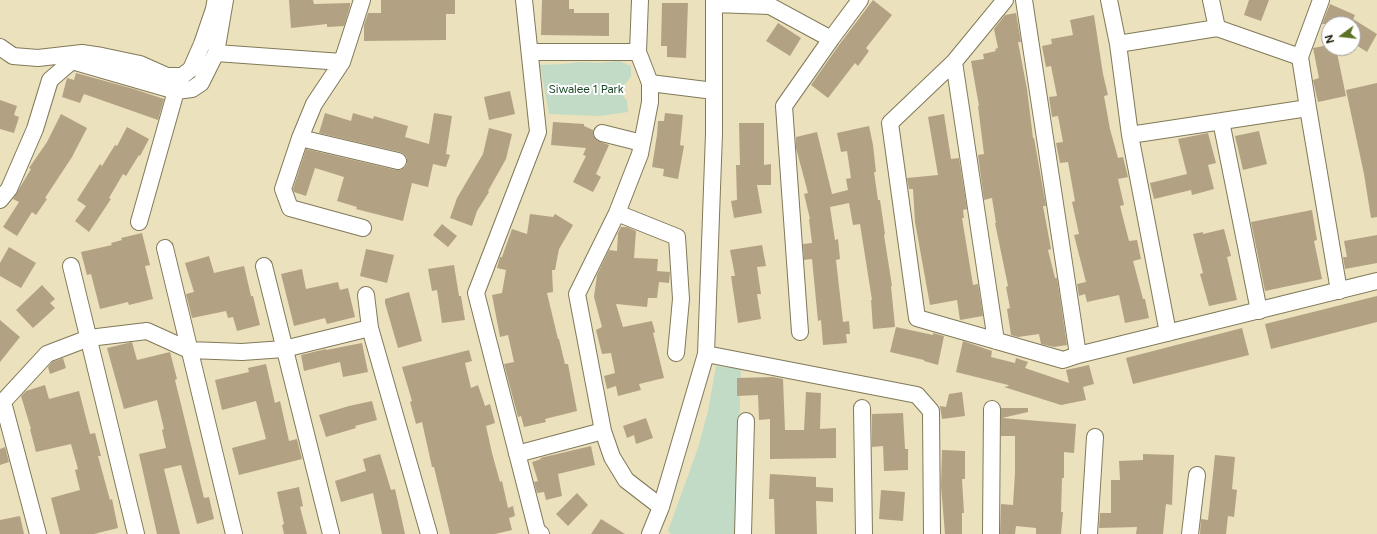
<!DOCTYPE html>
<style>
body{margin:0}
#map{position:relative;width:1377px;height:534px;overflow:hidden;background:#ebe1bd;font-family:Figtree,sans-serif}
canvas{display:block}
.north{position:absolute;left:1321px;top:16px;width:40px;height:40px;box-sizing:border-box;background:#fff;border:1px solid #a3a19c;border-radius:50%;rotate:255deg;font-size:11px;font-weight:700;line-height:16px;text-align:center;color:#181508}
.north::after{content:'';display:block;margin:auto;width:14px;height:18px;background:#5b7223;clip-path:polygon(50% 0,100% 100%,50% 72%,0 100%)}
</style>
<div id="map">
<canvas width="1377" height="534"></canvas>
<div class="north">N</div>
</div>
<script>
const ctx = document.querySelector('canvas').getContext('2d');
ctx.lineJoin = 'round';
function paint(path, color) { ctx.fillStyle = color; ctx.fill(path, 'evenodd'); }
const toPath = rows => new Path2D(rows.map(r => 'M' + r).join(''));
function trace(path, color, width, dash) { ctx.strokeStyle = color; ctx.lineWidth = width; ctx.lineCap = dash ? 'butt' : 'round'; ctx.setLineDash(dash || []); ctx.stroke(path); }
function drawText(font, color, halo, rows, align = 'center') {
  ctx.font = font + ' Figtree,sans-serif'; ctx.lineWidth = 4; ctx.setLineDash([]); ctx.textBaseline = 'middle'; ctx.strokeStyle = halo; ctx.fillStyle = color; for (const [text, x, y, turn = 0] of rows) {
    ctx.save(); ctx.translate(x, y); ctx.rotate((+turn || 0) * Math.PI / 180); ctx.textAlign = isNaN(turn) ? turn : align; if (halo) ctx.strokeText(text, 0, 0); ctx.fillText(text, 0, 0); ctx.restore();
  }
}
const green = toPath([
 [619,61,631,66,631,76,627,82,621,87,621,93,627,101,628,112,600,116,549,114,540,65,563,64,581,62,599,63],
 [716,366,741,369,736,534,671,534,668,531,698,448,708,411]
]);
const building = toPath([
 [289,0,313,0,314,4,350,3,350,6,344,26,327,27,327,24,291,28],
 [381,0,455,0,455,14,446,14,446,40,364,41,364,25,368,13,381,13],
 [542,0,569,0,569,9,574,9,574,13,609,13,609,36,541,35],
 [873,0,892,15,866,48,869,51,858,66,855,63,828,98,811,85,839,45],
 [1249,0,1269,0,1261,21,1244,15],
 [662,3,688,3,686,58,667,57,667,46,661,46],
 [1330,4,1355,15,1351,24,1322,24],
 [1016,13,1021,42,1018,42,1027,89,1033,138,1034,138,1046,206,1043,206,1051,249,1048,250,1055,278,1057,278,1067,345,1054,347,1041,344,1039,334,1018,337,1011,335,1007,309,1010,308,1006,287,1008,286,995,223,996,223,992,198,984,200,978,155,984,154,978,106,979,106,971,61,984,59,983,54,996,51,995,49,998,48,994,29,1005,15],
 [1094,15,1103,74,1108,95,1104,96,1110,129,1118,158,1123,157,1128,177,1118,179,1124,205,1120,206,1129,241,1137,240,1141,259,1133,261,1143,299,1145,299,1149,318,1125,323,1119,295,1087,302,1085,294,1079,296,1077,284,1086,282,1074,235,1079,234,1072,202,1075,201,1068,162,1060,163,1056,143,1063,142,1058,116,1052,117,1049,97,1057,96,1051,66,1046,67,1042,46,1052,44,1051,39,1073,35,1070,20],
 [1353,19,1377,34,1367,52,1353,43],
 [778,23,801,38,790,56,766,41],
 [1329,45,1329,48,1336,48,1346,96,1318,102,1313,80,1319,78,1313,48],
 [76,73,134,89,164,99,158,120,84,94,80,103,62,97,67,78,74,80],
 [1377,83,1377,217,1371,218,1364,174,1346,90],
 [510,91,515,114,489,120,484,97],
 [0,100,17,106,14,115,19,117,14,133,0,129],
 [325,113,351,121,353,113,373,119,374,116,408,126,405,137,429,144,434,113,452,116,446,154,450,155,446,167,433,164,428,187,412,183,403,221,356,209,357,207,337,201,344,177,315,168,306,196,294,192,293,189,306,149,396,170,401,170,405,167,407,164,407,158,404,154,400,152,319,133],
 [665,113,683,115,680,145,684,146,678,179,663,176,664,169,652,167,657,135,658,121,664,121],
 [61,114,87,128,72,157,45,198,47,199,36,215,32,212,17,236,3,227,19,202,13,199,31,169,29,168,47,142],
 [944,114,951,159,959,158,967,209,963,210,964,218,962,218,973,285,978,284,983,316,960,320,957,300,930,305,915,222,913,189,909,189,907,178,938,175,928,117],
 [553,122,584,124,584,126,593,130,593,135,596,140,609,145,596,174,601,177,593,192,573,182,586,156,583,155,586,148,551,145],
 [739,123,764,123,764,165,771,164,771,185,757,185,762,213,734,218,731,201,737,200,736,165,740,165],
 [869,126,873,145,876,172,874,172,878,200,880,200,885,234,884,235,892,286,891,286,895,327,873,329,871,300,872,300,860,224,853,225,849,203,830,207,835,240,838,239,840,259,836,260,843,322,849,321,850,334,846,334,847,343,823,345,821,320,818,321,812,259,804,260,803,244,812,243,809,219,810,219,804,194,808,193,796,148,796,137,817,132,832,194,848,190,846,179,851,178,847,151,841,152,837,133],
 [127,127,149,139,140,156,139,155,126,176,123,174,109,198,111,199,89,232,75,221,86,206,77,200,100,164,102,166,115,145,117,146],
 [489,128,512,134,506,159,488,191,489,192,477,211,472,226,450,218,457,198,483,154],
 [1259,131,1267,164,1243,170,1235,136],
 [1208,133,1216,163,1208,165,1214,189,1192,195,1191,190,1154,199,1150,183,1187,174,1178,139],
 [1312,210,1317,240,1314,241,1322,279,1265,291,1251,222],
 [530,214,553,217,555,214,573,225,559,249,555,270,552,270,553,292,547,293,558,339,559,339,565,364,568,364,577,411,545,419,546,422,524,427,521,416,518,417,504,364,514,362,508,335,500,337,492,295,502,293,506,270,497,268,500,257,502,257,512,229,527,234],
 [442,224,457,236,448,247,433,235],
 [621,227,627,227,636,231,634,258,658,259,657,271,670,272,669,283,659,282,657,298,648,298,647,307,616,304,623,327,652,321,655,332,653,333,664,378,639,384,641,390,618,396,616,386,607,389,604,376,615,373,611,353,602,354,596,330,602,327,594,297,597,275,609,250,617,251,618,233],
 [1224,229,1231,256,1227,257,1237,300,1209,306,1200,274,1203,273,1193,234,1203,232,1203,234],
 [142,233,150,265,145,266,153,299,129,305,128,302,100,309,91,274,87,275,81,252,112,245,111,243,122,240,121,238],
 [1377,235,1377,263,1345,269,1343,257,1347,257,1344,241],
 [762,245,766,266,757,267,761,294,757,294,761,319,738,323,731,276,735,276,730,250],
 [9,247,36,263,21,288,0,276,0,263],
 [366,249,394,255,387,283,360,276],
 [209,256,214,273,244,266,251,296,253,296,260,325,237,331,233,317,228,318,226,311,192,318,186,294,194,292,185,263],
 [454,265,459,296,461,296,465,320,442,323,437,290,432,291,428,269],
 [302,269,306,289,338,282,340,290,348,288,355,317,327,324,325,318,294,326,281,274],
 [42,285,55,299,50,303,55,308,33,328,16,310],
 [409,292,422,341,398,348,385,303,385,299],
 [1377,296,1377,322,1271,349,1265,324],
 [0,320,20,337,0,362],
 [896,327,933,335,933,333,944,336,938,365,924,361,924,360,890,352],
 [1242,328,1249,355,1133,384,1126,358],
 [963,341,992,351,991,357,1015,363,1016,358,1028,362,1025,368,1069,383,1066,370,1089,365,1094,384,1083,387,1086,400,1061,405,1004,387,1009,386,1008,385,956,372],
 [132,342,137,360,170,352,177,379,175,380,204,498,209,497,214,519,197,524,181,465,164,469,180,534,157,534,139,454,166,448,162,430,164,429,157,400,124,409,107,348],
 [362,343,368,372,343,377,340,362,304,371,301,355,326,349,326,350],
 [469,350,472,361,465,363,471,388,478,385,485,406,490,404,495,423,486,426,492,453,500,482,502,481,508,508,513,506,515,516,509,518,512,530,495,534,450,534,434,467,432,467,422,422,416,424,410,402,412,401,402,367],
 [63,358,66,368,50,374,48,367,52,362],
 [266,364,275,403,280,401,289,441,297,439,302,459,239,475,232,448,266,439,256,401,222,410,215,380,249,372,248,368],
 [773,377,783,379,785,430,804,430,806,392,821,393,820,429,836,428,836,458,770,459,770,419,759,420,758,395,737,396,737,378],
 [45,385,49,399,79,391,90,434,95,433,101,456,98,456,110,500,112,499,118,528,94,534,60,534,51,498,80,490,75,470,78,469,71,444,36,452,30,429,31,429,21,396,26,391],
 [962,392,965,416,942,419,940,406,946,407,949,394],
 [372,401,377,420,355,426,356,428,326,437,319,415,349,406],
 [1001,408,1028,408,1028,412,1002,418,1076,424,1074,453,1064,452,1064,478,1062,478,1061,512,1063,512,1061,534,1036,534,1036,528,1016,526,1015,534,1000,534,1001,504,1013,505,1015,473,1015,436,1001,436],
 [903,413,905,449,908,449,908,470,884,471,883,446,872,447,872,414],
 [646,418,653,438,636,444,634,435,627,438,623,426],
 [591,446,595,465,558,474,562,496,546,500,544,492,537,493,534,482,538,481,532,462,541,459,540,458],
 [5,447,9,462,0,465,0,449],
 [942,450,965,451,965,479,962,479,964,513,962,513,962,534,945,534,941,486],
 [380,454,391,490,395,489,405,534,382,534,373,493,341,502,335,481,366,471,363,459],
 [1143,454,1174,455,1172,505,1166,504,1163,534,1136,534,1137,527,1099,528,1100,513,1111,513,1111,480,1120,480,1119,461,1143,460],
 [1215,455,1235,457,1232,489,1237,490,1234,517,1228,516,1226,534,1200,534,1201,519,1208,520],
 [770,474,816,477,816,487,833,488,833,502,816,501,817,534,775,534,774,499,769,499],
 [299,487,303,506,300,507,307,534,284,534,282,525,284,524,277,492],
 [881,490,905,492,903,521,879,519],
 [577,493,588,505,568,526,556,514],
 [20,516,24,534,0,534,0,520],
 [601,519,625,534,591,534]
]);
const minor = toPath([
 [362,0,342,62,314,104,300,138,283,189,290,208,363,228],
 [524,0,538,132,476,293,537,531,541,534],
 [640,0,638,52,650,83,650,102,640,154,617,213,577,294,603,431,612,457,626,480,661,507],
 [1005,0,954,62,890,123,917,318,1063,360,1078,355,1377,281],
 [1024,0,1078,355],
 [1109,0,1118,44,1130,135,1168,333],
 [1321,0,1300,57,1308,108,1339,291],
 [714,4,770,6,831,39,784,106,800,332],
 [1217,28,1300,57],
 [831,39,860,0],
 [1118,44,1217,28,1211,0],
 [0,47,13,56,38,58,82,53,102,56,140,64,167,76,182,76,191,69,202,44,214,9,215,3],
 [530,52,638,52],
 [216,53,342,62],
 [954,62,996,341],
 [650,83,714,91],
 [1221,121,1259,311],
 [602,133,642,143],
 [1130,135,1308,108],
 [300,138,398,161],
 [0,200,9,189,35,129,50,80,72,61,176,91,192,89,201,83,216,53,225,0],
 [617,213,677,237,681,299,676,353],
 [139,222,176,91],
 [165,248,234,534],
 [71,266,136,534],
 [264,266,331,534],
 [366,295,370,328,429,534],
 [706,354,917,395,931,411,932,534],
 [3,402,38,534],
 [0,405,47,354,89,338,147,331,189,350,242,352,284,349,370,328],
 [862,408,864,534],
 [517,454,603,431],
 [650,534,661,507,706,354,714,133,714,0],
 [743,534,746,421],
 [991,534,992,409],
 [1089,534,1095,437],
 [1190,534,1197,475]
]);
const parkNames = [
 ["Siwalee 1 Park",586,89]
];
paint(green, '#c2dbc6');
paint(building, '#b3a184');
trace(minor, '#817958', 18);
trace(minor, '#fff', 16);
drawText('12px', '#194827', '#fff', parkNames);
</script>
